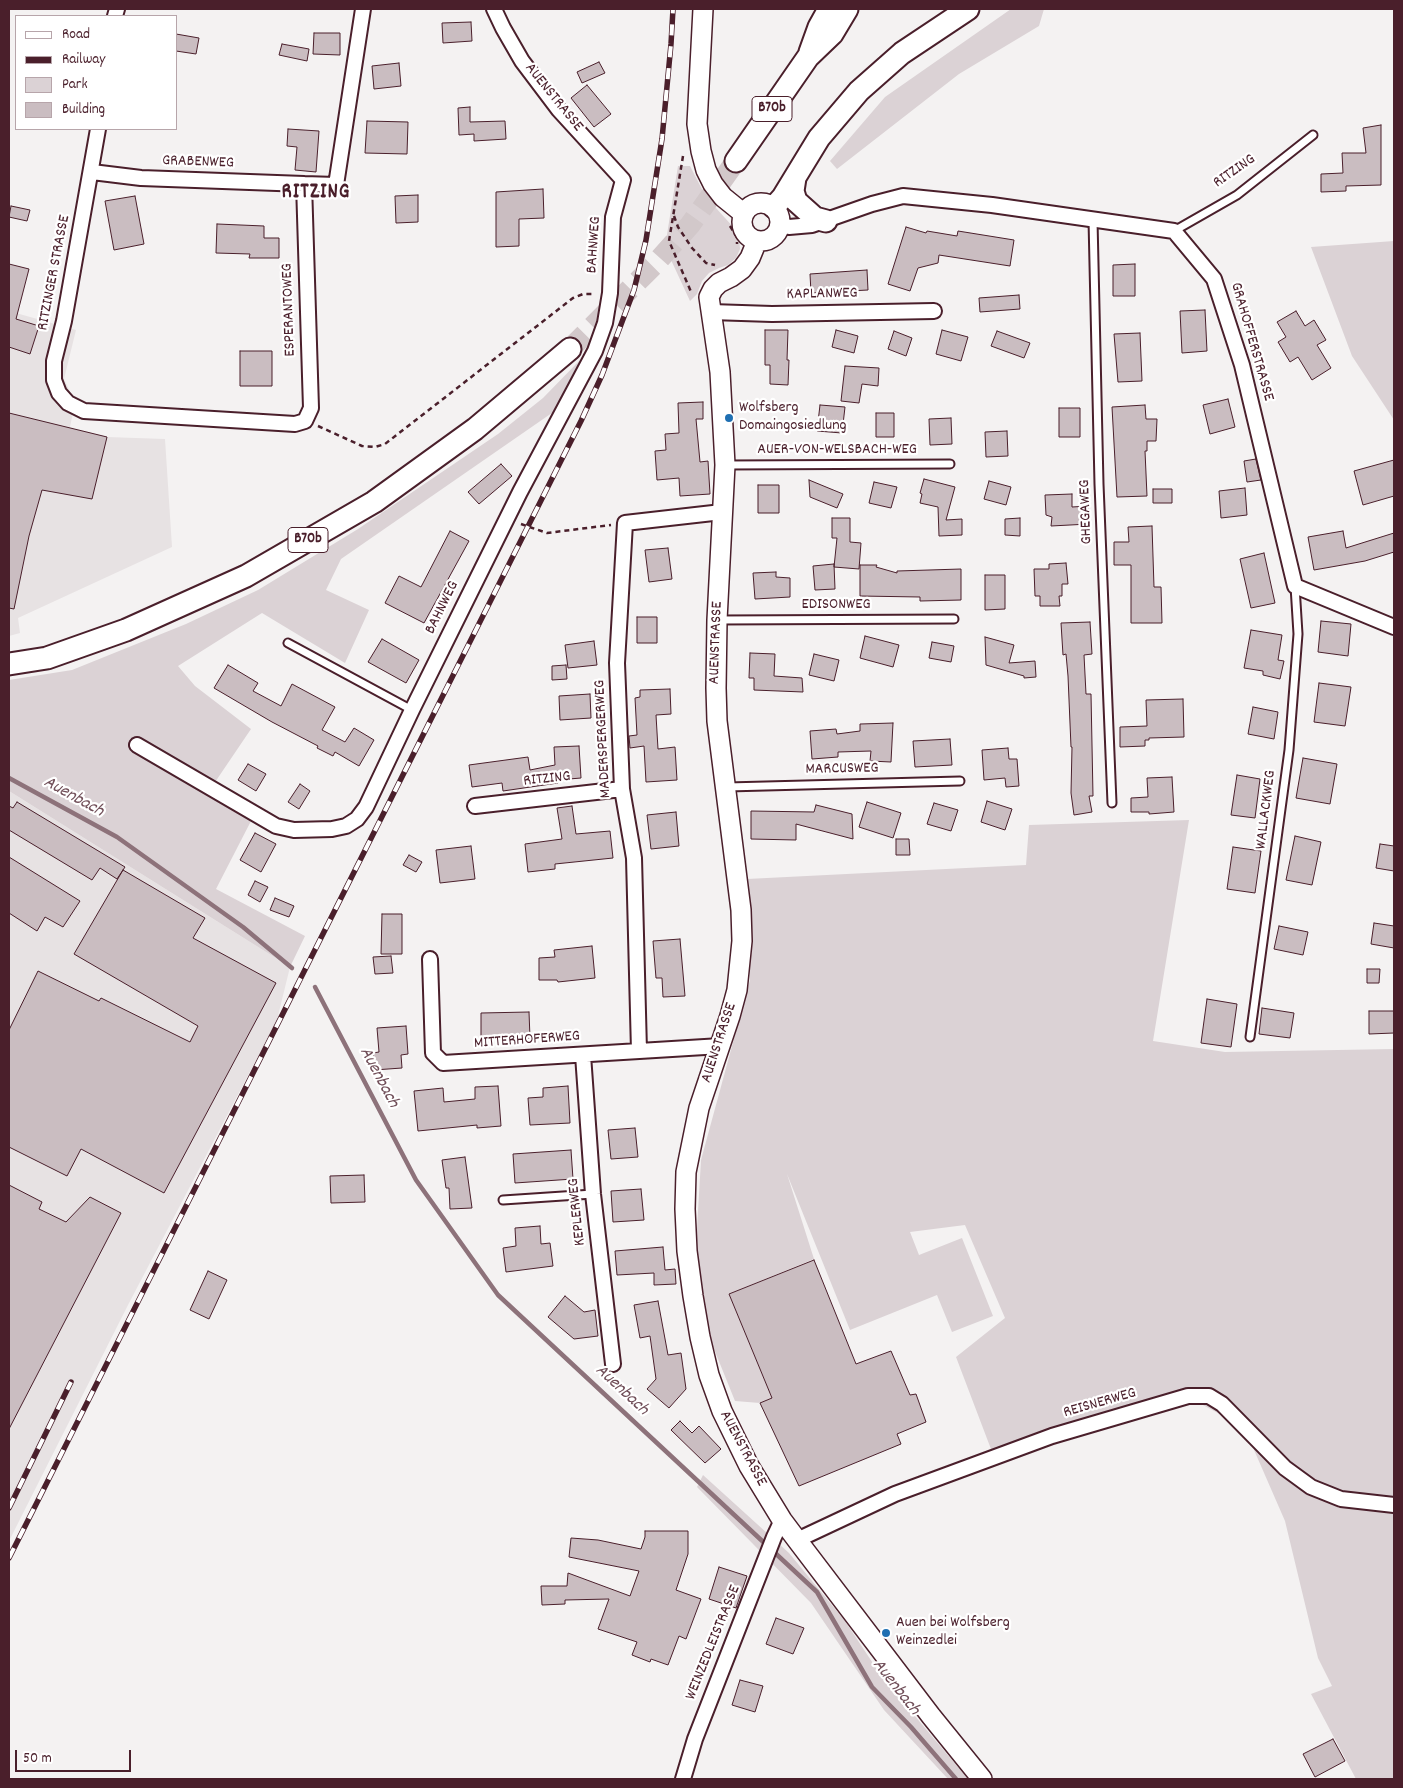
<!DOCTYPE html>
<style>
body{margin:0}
#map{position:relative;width:1403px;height:1788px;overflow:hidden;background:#f4f2f2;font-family:Dekko,sans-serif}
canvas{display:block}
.frame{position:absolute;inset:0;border:10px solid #4a1f2b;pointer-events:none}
.legend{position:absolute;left:15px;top:15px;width:162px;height:115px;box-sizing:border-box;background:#fff;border:1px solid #b7a5aa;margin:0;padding:6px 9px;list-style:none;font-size:15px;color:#4a1f2b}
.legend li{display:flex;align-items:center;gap:10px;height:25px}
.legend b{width:25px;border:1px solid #b7a5aa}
.scale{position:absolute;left:15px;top:1750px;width:116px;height:22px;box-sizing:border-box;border:2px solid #4a1f2b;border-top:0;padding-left:6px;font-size:15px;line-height:18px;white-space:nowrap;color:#4a1f2b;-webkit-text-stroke:4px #fff;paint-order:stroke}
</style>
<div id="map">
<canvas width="1403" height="1788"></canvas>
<div class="frame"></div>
<ul class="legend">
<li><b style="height:6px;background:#fff"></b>Road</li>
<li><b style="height:6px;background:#4a1f2b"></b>Railway</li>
<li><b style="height:14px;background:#dbd2d5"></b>Park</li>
<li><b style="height:14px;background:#cabdc1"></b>Building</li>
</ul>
<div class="scale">50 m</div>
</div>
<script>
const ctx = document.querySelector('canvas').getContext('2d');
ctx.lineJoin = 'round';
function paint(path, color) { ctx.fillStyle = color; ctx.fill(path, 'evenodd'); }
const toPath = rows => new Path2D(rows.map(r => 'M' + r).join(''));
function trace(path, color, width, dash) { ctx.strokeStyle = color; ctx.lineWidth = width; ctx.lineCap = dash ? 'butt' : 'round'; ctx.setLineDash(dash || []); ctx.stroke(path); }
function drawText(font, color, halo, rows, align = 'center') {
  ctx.font = font + ' Dekko,sans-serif'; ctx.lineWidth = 4.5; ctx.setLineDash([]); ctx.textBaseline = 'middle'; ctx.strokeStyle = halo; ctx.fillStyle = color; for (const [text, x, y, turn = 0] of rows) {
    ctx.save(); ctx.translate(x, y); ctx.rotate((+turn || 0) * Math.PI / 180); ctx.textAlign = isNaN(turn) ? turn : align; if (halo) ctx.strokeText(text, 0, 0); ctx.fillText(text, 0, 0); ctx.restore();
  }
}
const built = toPath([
 [9,311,76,330,64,379,75,402,70,427,107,437,165,439,172,547,18,618,20,633,9,636],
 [9,791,290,967,277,1020,128,1305,9,1541]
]);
const green = toPath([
 [1011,9,1044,9,1039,26,959,74,837,169,830,161,885,97],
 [678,166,690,166,706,197,735,229,739,237,740,249,736,258,728,265,719,268,709,273,702,281,697,294,690,301,665,247],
 [1394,241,1394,420,1352,356,1311,247],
 [581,359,562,406,341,559,326,590,369,610,345,663,262,613,178,666,195,686,251,729,207,794,251,821,216,889,305,936,290,967,9,791,9,680,72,670,186,624,258,590,358,529,498,434,543,398],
 [1189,820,1153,1041,1225,1052,1394,1049,1394,1779,1356,1779,1311,1694,1332,1686,1318,1658,1285,1521,1244,1427,1188,1397,994,1457,956,1357,1005,1318,965,1225,910,1232,919,1255,962,1238,993,1316,952,1332,937,1295,850,1330,787,1174,814,1259,729,1294,772,1398,760,1403,735,1401,693,1297,701,1160,750,980,747,879,1026,865,1029,825],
 [703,1475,789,1553,845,1621,882,1677,968,1779,948,1779,884,1710,811,1603,697,1487]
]);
const stream = toPath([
 [9,778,117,837,243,927,292,968],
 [315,987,416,1180,498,1295,817,1592,872,1687,911,1727,956,1779]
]);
const building = toPath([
 [471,22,472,41,443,43,442,23,471,22],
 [314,33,340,33,340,55,313,54,314,33],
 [176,34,199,38,196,54,176,51,176,34],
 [282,44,309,49,307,61,279,55,282,44],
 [599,62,605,73,582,83,577,72,599,62],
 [399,63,401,86,374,89,372,66,399,63],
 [587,85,611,114,594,127,571,98,587,85],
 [470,107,470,122,505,121,506,139,474,141,474,134,459,135,458,108,470,107],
 [367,121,408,122,407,154,365,153,367,121],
 [1381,125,1381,185,1346,186,1346,191,1321,192,1321,174,1343,173,1342,153,1366,153,1363,128,1381,125],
 [288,129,319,131,316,172,295,170,297,147,287,146,288,129],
 [543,189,544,218,519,219,519,246,496,247,496,192,543,189],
 [418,195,418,222,396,223,395,196,418,195],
 [135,196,144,244,114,250,105,201,135,196],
 [11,206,30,210,27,221,9,217,11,206],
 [217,224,264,226,264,238,279,238,279,258,249,258,250,254,216,253,217,224],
 [906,227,926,233,927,231,957,236,958,231,1014,240,1010,266,939,255,938,263,918,268,910,291,888,284,906,227],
 [9,264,29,269,16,319,39,326,30,354,9,347,9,264],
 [1135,264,1135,296,1113,296,1113,265,1135,264],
 [867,270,868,290,811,293,810,274,867,270],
 [1019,295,1020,309,980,312,979,298,1019,295],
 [1205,310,1207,351,1182,353,1180,311,1205,310],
 [1296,311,1305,326,1314,320,1326,340,1317,345,1331,368,1312,380,1298,357,1290,362,1278,342,1286,337,1277,322,1296,311],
 [765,330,788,330,787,360,789,360,788,385,770,384,770,365,765,365,765,330],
 [836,330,858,336,854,353,832,347,836,330],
 [942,330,968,337,961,361,936,354,942,330],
 [894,331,912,338,906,356,888,349,894,331],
 [997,331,1030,343,1024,358,991,346,997,331],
 [1140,333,1142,381,1118,382,1114,334,1140,333],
 [240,351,272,351,272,386,240,386,240,351],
 [845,366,879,368,878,386,862,384,859,403,841,401,845,366],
 [1228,399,1235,427,1210,434,1203,405,1228,399],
 [703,402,703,419,696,419,700,462,708,461,710,494,680,496,679,478,657,480,655,451,666,450,665,434,679,433,678,403,703,402],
 [820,405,845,407,842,433,817,431,820,405],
 [1145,405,1146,419,1157,419,1156,441,1147,441,1147,451,1145,451,1147,496,1117,497,1112,407,1145,405],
 [1059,408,1080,408,1080,437,1059,437,1059,408],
 [9,413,107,437,92,499,42,490,29,536,14,609,9,608,9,413],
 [876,413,894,413,894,437,876,437,876,413],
 [951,418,952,444,930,445,929,419,951,418],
 [1007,431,1008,456,986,457,985,432,1007,431],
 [1256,459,1261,480,1247,482,1244,461,1256,459],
 [1394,460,1394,496,1363,505,1354,471,1394,460],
 [501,464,512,476,479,504,468,492,501,464],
 [924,479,955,487,946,520,962,519,962,535,939,536,938,507,920,503,922,494,920,493,924,479],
 [809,480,843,494,837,508,810,497,809,480],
 [989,481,1011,487,1006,505,984,499,989,481],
 [874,482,897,487,891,508,869,503,874,482],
 [758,485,779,485,779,513,758,513,758,485],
 [1245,488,1247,515,1221,518,1219,491,1245,488],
 [1153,489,1172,489,1172,503,1153,503,1153,489],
 [1072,494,1072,507,1088,506,1089,524,1051,526,1052,517,1046,515,1045,495,1072,494],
 [832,518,850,518,850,542,861,543,859,569,834,567,837,538,832,538,832,518],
 [1020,518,1020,536,1005,535,1005,519,1020,518],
 [1152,526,1154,587,1161,587,1162,623,1131,623,1131,565,1114,565,1114,542,1129,542,1128,527,1152,526],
 [450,531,469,541,424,623,385,603,399,576,421,587,450,531],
 [1343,531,1346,548,1394,533,1394,552,1365,561,1314,570,1308,537,1343,531],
 [668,548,672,579,649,582,645,550,668,548],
 [1264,553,1275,603,1251,608,1240,559,1264,553],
 [1066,563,1068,584,1062,584,1062,596,1059,596,1060,606,1040,606,1040,596,1035,596,1034,569,1049,569,1049,564,1066,563],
 [834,564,835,589,815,590,813,566,834,564],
 [860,565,877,565,876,567,897,573,897,571,961,569,961,600,920,601,920,597,860,596,860,565],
 [776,572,776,577,790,578,790,597,755,599,753,573,776,572],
 [985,575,1005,575,1005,609,985,610,985,575],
 [637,617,657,617,657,643,637,643,637,617],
 [1321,621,1351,624,1348,656,1318,652,1321,621],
 [1090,622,1092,654,1084,655,1086,694,1091,694,1093,796,1089,796,1092,812,1074,815,1071,793,1072,747,1071,747,1068,676,1066,654,1063,655,1061,623,1090,622],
 [1251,630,1282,635,1278,660,1284,661,1280,679,1263,675,1263,671,1244,668,1251,630],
 [865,636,899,645,893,667,860,658,865,636],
 [985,637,1014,645,1009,663,1035,661,1036,677,1024,678,1024,676,986,665,985,637],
 [382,639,419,660,406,683,368,662,382,639],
 [594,641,597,665,568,668,565,645,594,641],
 [932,642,954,646,951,662,929,658,932,642],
 [750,653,775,654,774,676,802,678,803,692,754,690,754,678,749,678,750,653],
 [814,654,839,660,834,681,809,675,814,654],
 [228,665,258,683,253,691,281,706,292,684,335,707,322,730,345,742,354,728,374,740,359,766,335,752,333,756,317,748,318,746,272,722,214,688,228,665],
 [566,665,567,679,552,680,552,666,566,665],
 [1319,683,1351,687,1345,726,1314,722,1319,683],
 [670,689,671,714,656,715,658,749,675,747,677,780,646,782,644,746,630,748,629,736,637,735,635,698,640,697,640,690,670,689],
 [590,694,591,718,560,720,559,696,590,694],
 [1183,699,1184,737,1149,738,1149,740,1145,740,1145,746,1120,747,1120,727,1147,726,1146,700,1183,699],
 [1253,707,1278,712,1274,739,1248,734,1253,707],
 [893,723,891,762,870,761,871,751,838,752,838,757,812,759,810,731,836,729,837,734,860,731,860,724,893,723],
 [950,739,952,765,915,767,913,741,950,739],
 [579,746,581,778,557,780,558,783,503,791,502,783,472,787,469,765,528,757,530,770,555,765,554,747,579,746],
 [1008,748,1009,759,1017,759,1019,786,1006,787,1005,778,984,780,982,750,1008,748],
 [1303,758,1337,764,1330,804,1296,798,1303,758],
 [248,764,266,774,256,791,238,780,248,764],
 [1237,775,1260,779,1255,818,1231,815,1237,775],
 [1172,777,1174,812,1149,814,1149,812,1131,812,1131,798,1148,797,1147,778,1172,777],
 [300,784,310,791,299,809,288,802,300,784],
 [987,801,1012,809,1005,830,981,822,987,801],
 [17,802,125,867,117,879,100,868,92,880,9,830,9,806,13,808,17,802],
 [867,802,901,813,893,838,859,827,867,802],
 [934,803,958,810,951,831,927,824,934,803],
 [816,805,852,814,853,839,796,824,796,840,751,839,751,811,814,812,816,805],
 [572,806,576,834,610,831,613,858,555,864,555,869,528,872,525,844,562,839,557,808,572,806],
 [676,812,679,846,651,849,647,815,676,812],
 [255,833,276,844,261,872,240,860,255,833],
 [1295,836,1321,842,1312,885,1286,880,1295,836],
 [896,839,909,839,910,855,896,855,896,839],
 [1380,844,1394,846,1394,871,1376,868,1380,844],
 [471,846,475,879,440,883,436,850,471,846],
 [1233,847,1261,851,1255,893,1227,889,1233,847],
 [409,855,422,862,416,872,403,865,409,855],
 [9,857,80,901,63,927,45,917,37,931,9,913,9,857],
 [123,870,205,918,193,938,276,983,164,1193,81,1149,67,1176,9,1147,9,1030,38,971,99,1001,101,998,190,1042,198,1026,74,954,123,870],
 [255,881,268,887,260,902,248,895,255,881],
 [275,898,294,906,289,917,270,910,275,898],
 [382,914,402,914,402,954,381,954,382,914],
 [1374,923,1394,926,1394,948,1371,944,1374,923],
 [1279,926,1308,932,1303,955,1274,949,1279,926],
 [680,939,685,996,663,997,662,978,656,978,653,941,680,939],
 [592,946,595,978,558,982,557,980,539,980,539,958,555,957,554,950,592,946],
 [391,956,393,973,375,974,373,957,391,956],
 [1367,969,1380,969,1379,983,1367,983,1367,969],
 [1207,999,1237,1004,1231,1047,1201,1043,1207,999],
 [1262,1008,1294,1013,1290,1038,1259,1034,1262,1008],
 [1369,1011,1394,1011,1394,1033,1369,1034,1369,1011],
 [529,1012,530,1038,481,1039,481,1013,529,1012],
 [406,1026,408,1054,401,1055,402,1068,374,1070,373,1053,379,1052,377,1028,406,1026],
 [498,1086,501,1126,477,1128,477,1125,418,1131,414,1091,443,1088,444,1102,475,1099,475,1087,498,1086],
 [568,1086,570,1123,530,1125,528,1098,543,1097,543,1088,568,1086],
 [635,1128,638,1157,611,1159,608,1130,635,1128],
 [571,1150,573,1179,515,1183,513,1154,571,1150],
 [465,1157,472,1208,450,1209,449,1188,446,1188,442,1160,465,1157],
 [364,1175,365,1202,331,1203,330,1176,364,1175],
 [9,1185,42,1202,39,1209,66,1222,90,1197,121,1213,9,1429,9,1185],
 [641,1189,644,1220,613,1222,611,1191,641,1189],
 [540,1226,541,1244,550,1243,553,1266,506,1272,503,1248,516,1246,515,1228,540,1226],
 [663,1247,665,1270,675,1269,676,1284,654,1285,654,1273,617,1275,615,1251,663,1247],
 [814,1260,856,1364,891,1351,910,1395,916,1394,926,1422,897,1434,901,1444,799,1486,760,1403,772,1398,729,1294,814,1260],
 [208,1271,227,1280,209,1319,190,1310,208,1271],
 [565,1296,584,1312,595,1310,598,1336,574,1339,548,1317,565,1296],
 [658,1301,668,1355,681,1353,686,1389,669,1408,647,1389,656,1379,650,1336,640,1338,634,1305,658,1301],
 [680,1421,692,1433,699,1426,721,1449,705,1463,671,1430,680,1421],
 [645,1531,688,1531,688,1554,676,1590,701,1599,686,1639,679,1636,668,1665,651,1659,650,1662,632,1655,637,1642,598,1629,609,1599,565,1600,565,1604,542,1605,541,1586,567,1586,568,1573,630,1596,639,1571,569,1557,571,1538,598,1540,641,1549,645,1537,645,1531],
 [719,1567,747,1576,736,1608,709,1599,719,1567],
 [776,1618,804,1628,793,1654,766,1644,776,1618],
 [740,1680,763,1686,755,1712,732,1705,740,1680],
 [1333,1739,1345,1761,1315,1777,1303,1754,1333,1739]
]);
const primaryTunnel = toPath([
 [570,349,655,264,690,225,736,161]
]);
const path = toPath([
 [683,156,669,241,692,294],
 [674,216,678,227,692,248,706,263,715,265],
 [730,226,737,237,737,244],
 [318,426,362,446,375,447,385,444,573,298,583,294,595,294],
 [521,524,547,533,611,525]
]);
const lane = toPath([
 [1093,220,1099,484,1112,803],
 [1174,231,1237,195,1313,135],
 [726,465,950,464],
 [719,620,954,619],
 [288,643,412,710],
 [727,787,960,781],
 [1250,1037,1289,750,1298,634,1295,586],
 [503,1200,593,1194]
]);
const street = toPath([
 [115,16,117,9],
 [98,129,64,321,54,361,54,380,59,393,68,403,84,411,295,424,305,421,311,408,304,184,336,185,363,9],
 [92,172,141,178,304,184],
 [781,224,789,227,812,225,872,204,903,196,992,205,1174,231,1214,279,1242,365,1295,586,1394,627],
 [711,312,772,314,934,311],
 [137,745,276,826,294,830,332,829,346,826,357,819,366,807,412,710,520,492,595,351,605,323,610,293,613,217,623,180,559,110,522,61,503,28,494,9],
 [475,806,622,789],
 [430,959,433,1053,443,1063,721,1046],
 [639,1051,634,858,622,789,617,663,625,523,722,512],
 [583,1055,593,1194,613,1364],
 [797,1540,895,1494,1052,1436,1188,1396,1209,1396,1222,1404,1285,1468,1311,1487,1341,1499,1394,1505],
 [683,1779,695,1739,774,1537,782,1520]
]);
const secondary = toPath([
 [703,9,697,124,701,151,706,170,713,184,723,197,744,214],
 '742 222a19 19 0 1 1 38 0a19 19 0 1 1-38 0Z',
 [757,241,750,258,742,269,731,277,719,283,713,289,709,297,720,372,725,465,717,620,716,688,717,721,741,910,742,941,737,990,730,1016,699,1108,686,1172,685,1209,687,1251,693,1296,700,1337,709,1375,722,1411,749,1466,782,1520,797,1540,931,1716,982,1779]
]);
const primary = toPath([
 [810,52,819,27,829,9],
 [736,161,808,57,832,34,847,9],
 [795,178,793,191,796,201,815,218,826,221],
 [774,207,783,197,819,138,859,91,902,53,968,9],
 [9,664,47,658,126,630,246,576,374,502,475,429,570,349]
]);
const rail = toPath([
 [9,1508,71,1382],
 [9,1558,581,421,602,375,634,290,646,240,662,139,671,44,673,9]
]);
const markers = [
 [729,418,5,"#1f6fb2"],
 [886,1633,5,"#1f6fb2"]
];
const shields = [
 [772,109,40],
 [308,540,40]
];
const shieldNames = [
 ["B70b",772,109],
 ["B70b",308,540]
];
const streetNames = [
 ["AUENSTRASSE",553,98,51],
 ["GRABENWEG",198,163,2],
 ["RITZING",1235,172,-35],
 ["BAHNWEG",595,245,-86],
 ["RITZINGER STRASSE",55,273,-79],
 ["KAPLANWEG",822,295,-1],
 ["ESPERANTOWEG",290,310,-92],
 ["GRAHOFFERSTRASSE",1251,342,74],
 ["AUER-VON-WELSBACH-WEG",837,451],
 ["GHEGAWEG",1087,512,-92],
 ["EDISONWEG",836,606],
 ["BAHNWEG",443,608,-64],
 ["AUENSTRASSE",717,643,-88],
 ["MADERSPERGERWEG",604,739,-93],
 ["MARCUSWEG",842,770,-1],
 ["RITZING",547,780,-6],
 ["WALLACKWEG",1267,810,-83],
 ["MITTERHOFERWEG",527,1041,-4],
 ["AUENSTRASSE",720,1043,-72],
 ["KEPLERWEG",578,1212,-96],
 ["REISNERWEG",1100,1404,-16],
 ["AUENSTRASSE",742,1449,62],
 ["WEINZEDLEISTRASSE",714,1643,-68]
];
const poiNames = [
 ["Wolfsberg",739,409],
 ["Domaingosiedlung",739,427],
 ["Auen bei Wolfsberg",896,1624],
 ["Weinzedlei",896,1642]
];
const waterNames = [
 ["Auenbach",73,798,29],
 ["Auenbach",378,1078,62],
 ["Auenbach",621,1391,43],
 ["Auenbach",895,1688,52]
];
const districtNames = [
 ["RITZING",316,194]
];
paint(built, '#e7e2e3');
paint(green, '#dbd2d5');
trace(stream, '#8d727a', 4.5);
paint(building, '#cabdc1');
trace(building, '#4a1f2b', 1);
trace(primaryTunnel, '#d2c8ca', 21, [21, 11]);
trace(lane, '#4a1f2b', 11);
trace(street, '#4a1f2b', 18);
trace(secondary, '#4a1f2b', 22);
trace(primary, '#4a1f2b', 25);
trace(path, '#4a1f2b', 2.5, [5, 4]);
trace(lane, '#fff', 7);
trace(street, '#fff', 14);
trace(secondary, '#fff', 19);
trace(primary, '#fff', 21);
trace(rail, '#4a1f2b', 5.5);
trace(rail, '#fff', 4, [11]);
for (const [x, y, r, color] of markers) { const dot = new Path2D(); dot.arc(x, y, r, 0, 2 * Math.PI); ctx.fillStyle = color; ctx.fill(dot); trace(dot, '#fff', 2); }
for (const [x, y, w] of shields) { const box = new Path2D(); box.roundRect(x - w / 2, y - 12.5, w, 25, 4); ctx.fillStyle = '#fff'; ctx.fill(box); trace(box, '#4a1f2b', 1); }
drawText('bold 15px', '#4a1f2b', null, shieldNames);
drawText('16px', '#4a1f2b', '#fff', streetNames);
drawText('16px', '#4a1f2b', '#fff', poiNames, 'left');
drawText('italic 18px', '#714f59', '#fff', waterNames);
ctx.letterSpacing = '1px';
drawText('bold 21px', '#4a1f2b', '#fff', districtNames);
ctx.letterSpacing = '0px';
</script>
